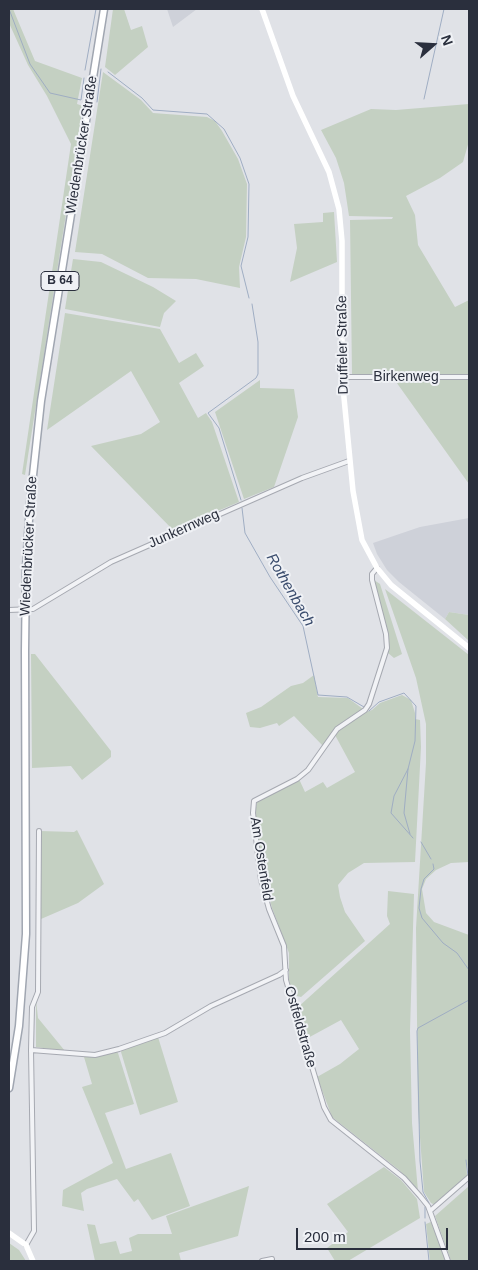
<!DOCTYPE html>
<meta charset="utf-8">
<style>
body{margin:0}
#map{position:relative;width:478px;height:1270px;overflow:hidden;background:#e0e2e7;font-family:Helvetica,sans-serif}
canvas{display:block}
.frame{position:absolute;inset:0;border:10px solid #2a2f3d;pointer-events:none}
.north{position:absolute;left:408px;top:20px;width:50px;height:50px;-webkit-text-stroke:4px #eff1f5;paint-order:stroke;rotate:71deg;font-size:14px;font-weight:700;line-height:20px;text-align:center;color:#2a2f3d}
.north::after{content:'';display:block;margin:auto;width:18px;height:22px;background:#2a2f3d;clip-path:polygon(50% 0,100% 100%,50% 72%,0 100%)}
.scale{position:absolute;left:296px;top:1228px;width:152px;height:22px;box-sizing:border-box;border:2px solid #2a2f3d;border-top:0;padding-left:6px;font-size:15px;line-height:18px;white-space:nowrap;color:#2a2f3d;-webkit-text-stroke:4px #eff1f5;paint-order:stroke}
</style>
<div id="map">
<canvas width="478" height="1270"></canvas>
<div class="frame"></div>
<div class="north">N</div>
<div class="scale">200 m</div>
</div>
<script>
const ctx = document.querySelector('canvas').getContext('2d');
ctx.lineJoin = 'round';
function paint(path, color) { ctx.fillStyle = color; ctx.fill(path, 'evenodd'); }
const toPath = rows => new Path2D(rows.map(r => 'M' + r).join(''));
function trace(path, color, width, dash) { ctx.strokeStyle = color; ctx.lineWidth = width; ctx.lineCap = dash ? 'butt' : 'round'; ctx.setLineDash(dash || []); ctx.stroke(path); }
function drawText(font, color, halo, rows, align = 'center') {
  ctx.font = font + ' Helvetica,sans-serif'; ctx.lineWidth = 4; ctx.setLineDash([]); ctx.textBaseline = 'middle'; ctx.strokeStyle = halo; ctx.fillStyle = color; for (const [text, x, y, turn = 0] of rows) {
    ctx.save(); ctx.translate(x, y); ctx.rotate((+turn || 0) * Math.PI / 180); ctx.textAlign = isNaN(turn) ? turn : align; if (halo) ctx.strokeText(text, 0, 0); ctx.fillText(text, 0, 0); ctx.restore();
  }
}
const built = toPath([
 [167,9,197,9,173,27],
 [469,518,469,615,449,612,445,619,399,582,387,570,377,554,373,543,420,527]
]);
const green = toPath([
 [9,9,13,9,35,61,82,78,77,104,83,106,25,475,22,474,71,144,47,96,28,65,9,23],
 [113,9,124,9,131,30,142,26,148,47,115,75,105,67],
 [103,72,141,100,153,113,207,117,215,121,222,131,238,159,247,184,246,237,239,267,240,288,196,279,148,278,102,254,75,252],
 [469,104,469,141,463,162,440,178,406,196,415,215,418,245,455,307,469,300,469,375,352,375,350,220,392,219,393,217,349,216,344,183,336,158,321,130,371,109,396,110],
 [334,212,337,262,290,282,297,248,294,224,323,222,323,213],
 [73,259,101,262,153,287,176,301,164,313,160,327,65,309],
 [65,313,160,329,179,363,196,353,204,366,179,383,198,418,206,413,212,422,239,502,173,530,91,446,141,434,160,422,131,371,47,430],
 [469,378,469,484,394,379],
 [260,380,260,388,294,389,298,417,274,487,244,499,215,412],
 [374,580,380,584,402,654,394,658,388,653,388,635],
 [385,589,469,655,469,862,451,863,436,870,426,879,422,889,426,913,434,922,469,935,469,1174,466,1160,467,1176,435,1205,431,1203,424,1192,418,1110,416,928,426,763,426,724,416,678],
 [449,612,469,615,469,641,445,619],
 [31,654,35,654,111,751,111,757,82,780,71,766,32,768],
 [314,675,318,697,348,698,363,709,336,728,323,746,294,716,279,726,277,723,260,728,250,727,246,713,261,707,291,686,303,683],
 [402,695,411,700,415,713,415,719,420,720,421,747,415,862,364,863,348,873,338,885,340,897,345,912,365,941,301,997,293,995,289,980,289,953,272,908,263,872,255,813,257,802,299,779,305,792,323,782,327,788,355,772,335,735,339,730,366,712,372,710,380,703],
 [77,830,104,884,78,903,41,919,40,831,74,832],
 [388,891,414,894,410,1031,412,1123,418,1191,399,1170,332,1117,317,1077,340,1064,359,1049,341,1020,306,1039,297,1008,390,924,387,916],
 [36,1000,38,1018,65,1051,36,1047],
 [158,1037,178,1102,140,1115,121,1052,122,1049],
 [116,1051,118,1053,134,1104,105,1113,126,1169,171,1153,190,1206,152,1220,138,1199,134,1202,117,1179,87,1189,81,1193,84,1211,62,1206,63,1190,113,1163,82,1087,92,1084,84,1057,96,1057],
 [384,1167,401,1180,417,1199,420,1218,348,1261,335,1261,327,1248,348,1232,327,1204],
 [249,1186,238,1236,179,1253,181,1261,95,1261,87,1224,95,1225,100,1244,116,1241,120,1254,132,1251,129,1238,138,1234,172,1234,166,1216],
 [469,1186,469,1261,451,1261,435,1216],
 [431,1222,446,1261,430,1261,426,1224],
 [9,1243,19,1250,26,1261,9,1261]
]);
const stream = toPath([
 [9,9,30,64,50,93,81,100,84,78],
 [85,70,96,9],
 [108,72,142,98,153,110,207,114,224,129,240,158,249,184,248,237,241,266,249,298],
 [424,99,444,9],
 [97,102,101,69],
 [241,500,219,428,208,413,256,378,258,374,258,342,252,304],
 [242,508,245,533,270,577,303,626,318,695,347,697,364,707],
 [369,711,379,702,404,693,416,706,415,741,408,769,394,796,391,813,413,838],
 [408,769,404,813,410,834],
 [421,842,431,859],
 [433,864,434,869,424,879,421,889,419,908,422,918,443,943,457,953,469,970],
 [466,1160,468,1176],
 [429,1203,423,1192,420,1161,417,1031,418,1028,469,1000],
 [425,1207,425,1218],
 [425,1222,429,1261]
]);
const street = toPath([
 [342,377,469,377],
 [377,568,372,574,372,580,386,634,387,648,369,704,365,710,337,729,308,770,297,779,254,801,253,813,261,880,269,909,284,946,286,980,324,1107,331,1120,404,1178,420,1196,428,1206,448,1261],
 [9,610,33,609,111,562,302,478,349,461],
 [31,1050,32,1007,38,992,39,831],
 [430,1211,469,1177],
 [26,1245,34,1231,31,1050,95,1055,119,1049,165,1033,211,1006,279,975,286,970],
 [262,1261,272,1259]
]);
const secondary = toPath([
 [262,9,293,96,329,172,339,209,342,241,342,377,353,491,362,540,377,568,391,585,469,648],
 [9,1233,26,1245,33,1261]
]);
const primary = toPath([
 [9,1088,19,1026,26,934,25,651,26,568,30,503,41,401,104,9]
]);
const shields = [
 [60,281,38]
];
const shieldNames = [
 ["B 64",60,281]
];
const streetNames = [
 ["Wiedenbrücker Straße",82,145,-81],
 ["Druffeler Straße",343,345,-91],
 ["Birkenweg",406,377],
 ["Junkernweg",184,529,-24],
 ["Wiedenbrücker Straße",29,546,-87],
 ["Am Ostenfeld",261,859,81],
 ["Ostfeldstraße",300,1027,74]
];
const waterNames = [
 ["Rothenbach",290,590,60]
];
paint(built, '#ced1d9');
paint(green, '#c4d0c2');
trace(stream, '#9fadc3', 1);
trace(street, '#a6a9b1', 6);
trace(primary, '#a0a6b1', 9);
trace(street, '#f2f3f6', 4);
trace(secondary, '#fff', 5.5);
trace(primary, '#fff', 6);
for (const [x, y, w] of shields) { const box = new Path2D(); box.roundRect(x - w / 2, y - 9.5, w, 19, 4); ctx.fillStyle = '#eff1f5'; ctx.fill(box); trace(box, '#2a2f3d', 1); }
drawText('bold 12px', '#2a2f3d', null, shieldNames);
drawText('14px', '#2a2f3d', '#eff1f5', streetNames);
drawText('italic 15px', '#394b6c', '#eff1f5', waterNames);
</script>
